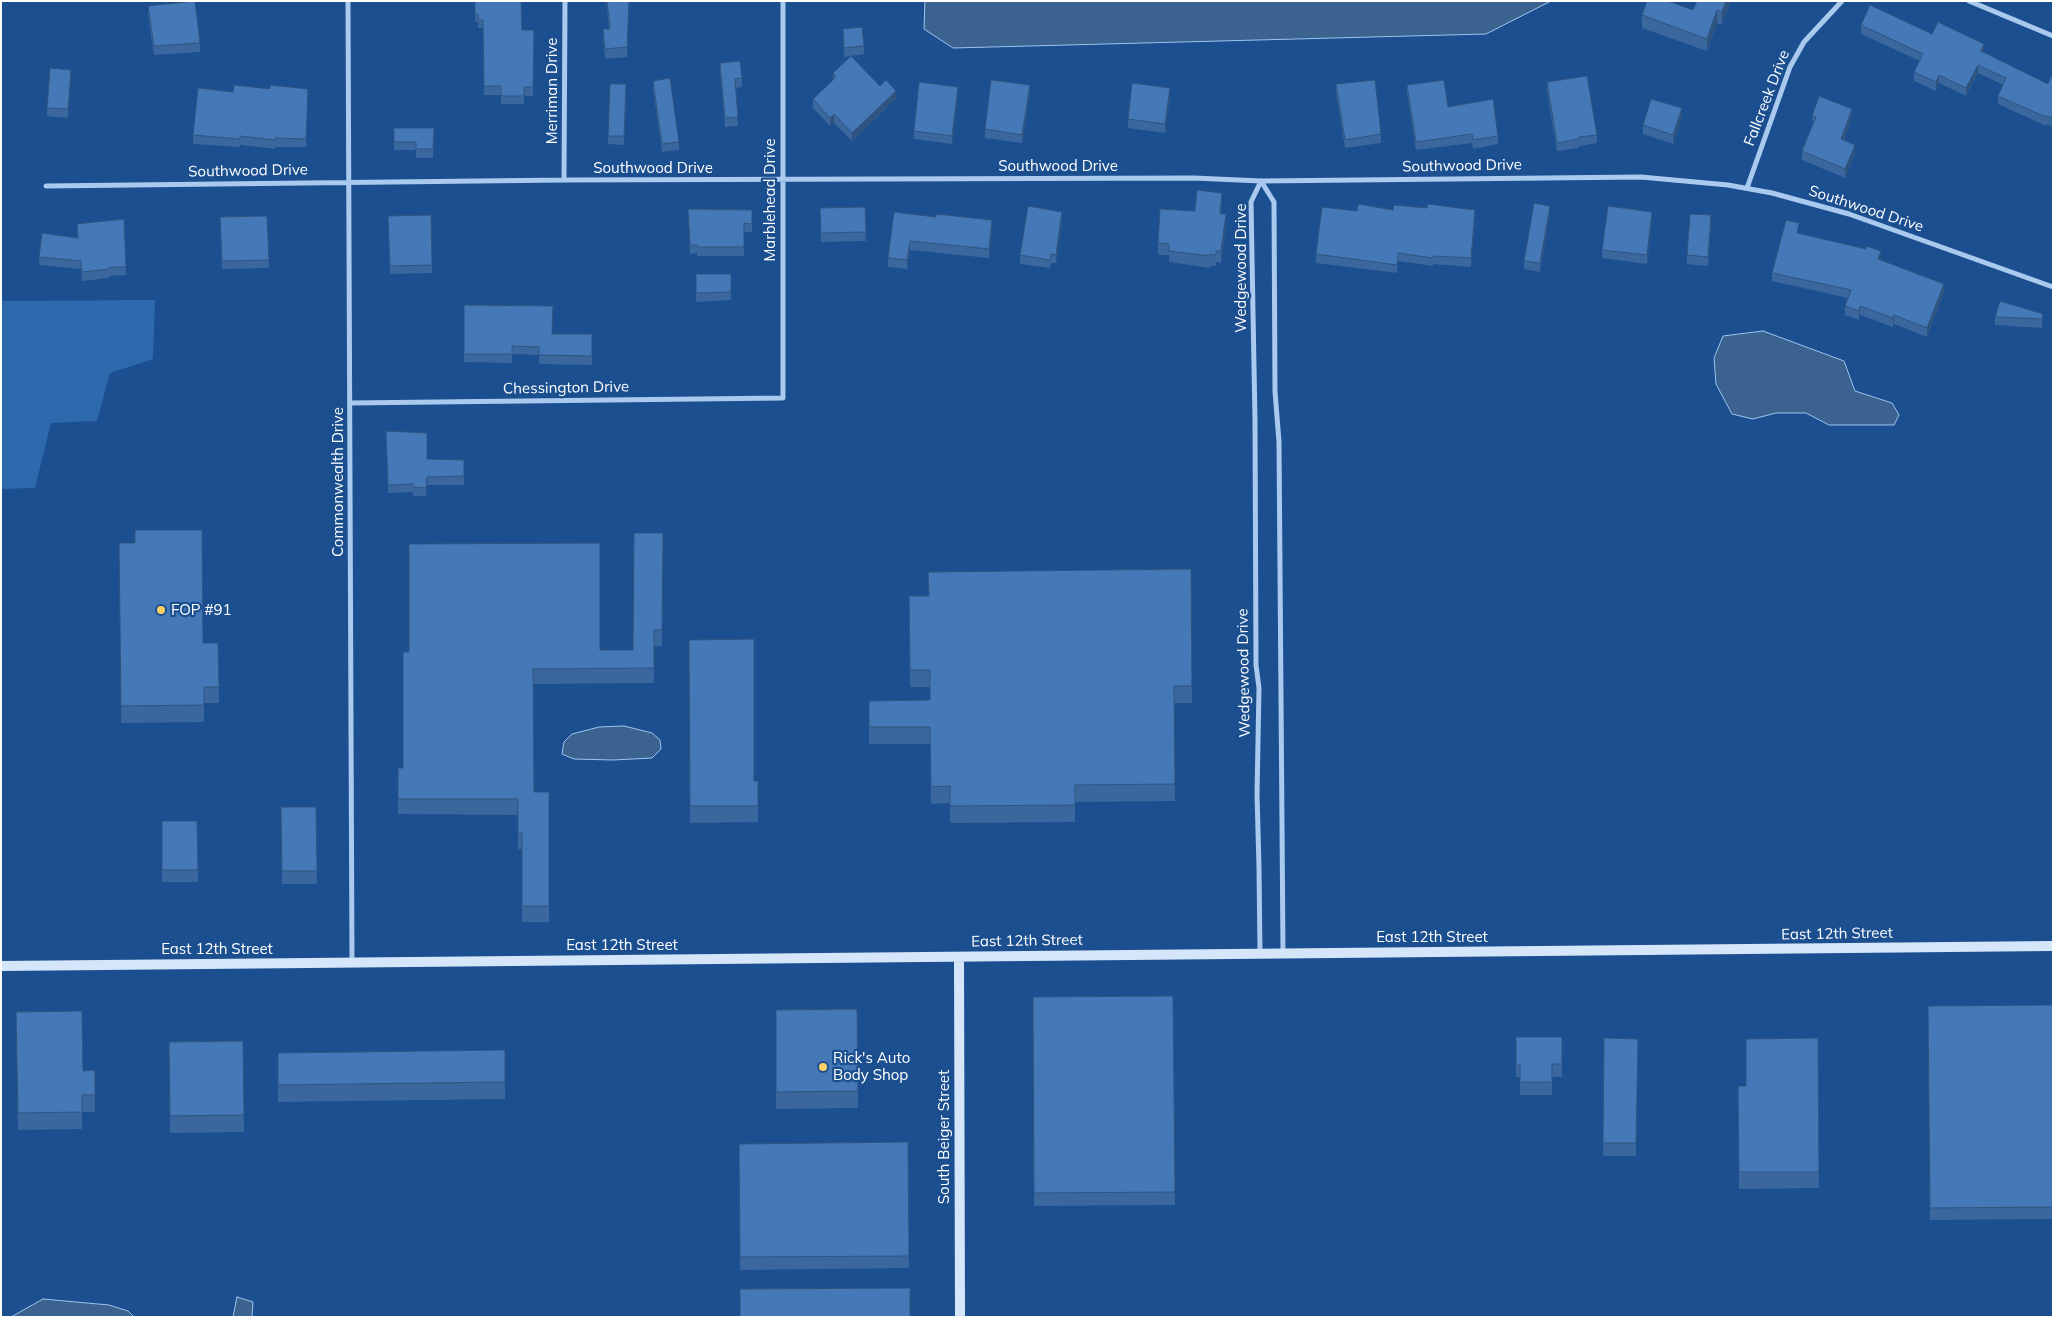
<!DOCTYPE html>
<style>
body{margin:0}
#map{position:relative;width:2054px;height:1318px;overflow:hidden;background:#1b4f8f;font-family:Mulish,sans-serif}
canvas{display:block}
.frame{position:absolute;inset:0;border:2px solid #fff;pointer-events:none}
</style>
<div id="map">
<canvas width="2054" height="1318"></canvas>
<div class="frame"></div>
</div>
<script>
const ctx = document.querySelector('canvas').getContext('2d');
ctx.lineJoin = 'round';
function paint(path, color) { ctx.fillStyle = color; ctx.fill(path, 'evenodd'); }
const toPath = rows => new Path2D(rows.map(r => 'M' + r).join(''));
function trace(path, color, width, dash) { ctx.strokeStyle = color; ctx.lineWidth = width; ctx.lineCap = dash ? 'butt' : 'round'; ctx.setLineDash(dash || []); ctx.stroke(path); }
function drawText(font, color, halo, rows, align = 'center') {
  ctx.font = font + ' Mulish,sans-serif'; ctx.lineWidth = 4.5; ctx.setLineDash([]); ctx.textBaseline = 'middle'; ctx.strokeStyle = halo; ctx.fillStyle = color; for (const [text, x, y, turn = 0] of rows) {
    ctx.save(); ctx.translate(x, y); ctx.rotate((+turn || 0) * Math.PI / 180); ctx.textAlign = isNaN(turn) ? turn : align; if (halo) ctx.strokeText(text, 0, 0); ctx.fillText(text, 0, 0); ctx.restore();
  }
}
const green = toPath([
 [155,300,153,359,110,373,97,421,51,423,35,488,1,489,1,301]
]);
const water = toPath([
 [925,1,1551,1,1486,34,953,48,924,29,925,1],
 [1763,331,1844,361,1855,391,1892,403,1899,415,1894,425,1829,425,1806,413,1776,413,1753,419,1732,414,1716,384,1714,358,1723,336,1763,331],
 [624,726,652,733,660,740,661,749,652,758,613,760,574,759,562,754,564,742,572,734,599,727,624,726],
 [237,1297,253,1302,252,1317,233,1317,237,1297],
 [43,1299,109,1305,128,1311,134,1317,11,1317,43,1299]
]);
const street = toPath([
 [348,1,352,963],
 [1969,1,2053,36],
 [564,180,565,1],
 [1261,181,1274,202,1275,391,1279,442,1283,953],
 [46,186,564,180,1194,178,1261,181,1641,177,1728,185,1772,193,1849,214,2053,287],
 [1747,188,1790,67,1804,42,1842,1],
 [350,403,783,398,783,1],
 [1260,953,1259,867,1257,794,1259,688,1256,665,1255,421,1251,202,1261,181]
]);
const secondary = toPath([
 [959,957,960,1317],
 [1,966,2053,946]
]);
const wall = toPath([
 [475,1,522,30,534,30,533,96,524,96,524,104,501,104,501,95,484,95,483,28,478,28,478,22,475,22],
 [606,1,629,1,627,57,605,59,603,39,603,29,609,29],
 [1697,1,1731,1,1722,25,1717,23,1707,51,1642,28,1642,15,1693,10],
 [148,6,200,43,200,52,154,55,148,15],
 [1861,25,1932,34,1984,53,2048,84,2053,72,2053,127,2046,124,2046,126,1998,104,1998,96,2003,85,1978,73,1966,96,1939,83,1936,91,1914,81,1914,72,1920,61,1861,34],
 [843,29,864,46,864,54,844,57],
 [720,63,742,78,742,87,736,88,738,126,725,127,720,72],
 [833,73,880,86,896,99,852,141,834,123,830,126,813,108,813,99,833,81],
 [71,79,68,118,47,116,47,108],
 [653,81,679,142,679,150,662,152,653,89],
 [1547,82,1597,135,1597,143,1579,146,1579,148,1557,151,1547,91],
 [1336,84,1381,134,1381,143,1345,148,1336,93],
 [1407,85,1448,107,1498,136,1498,144,1473,149,1472,143,1416,150,1407,93],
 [270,89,308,89,306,147,275,147,275,149,240,145,240,147,193,144,193,135,233,92],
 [626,93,624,145,608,144,608,136],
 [1030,93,1022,143,985,138,985,129],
 [958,96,952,144,914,139,914,131],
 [1170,97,1165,133,1128,128,1128,119],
 [1812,116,1852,117,1844,140,1855,154,1845,178,1802,160,1802,151,1813,124],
 [1682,117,1673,144,1643,134,1643,125],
 [394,128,434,128,433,158,416,158,416,150,394,150],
 [1222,205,1221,214,1226,225,1221,263,1216,262,1216,266,1210,266,1210,268,1169,262,1169,255,1158,255,1158,243,1195,211],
 [865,207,866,241,821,242,820,208],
 [688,209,752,210,752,232,744,232,744,256,697,256,697,253,690,254],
 [1393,210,1475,218,1471,267,1433,264,1433,266,1398,261,1397,273,1316,263,1316,254,1357,211],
 [1550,214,1540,272,1524,269,1524,261],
 [431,215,432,273,390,274,388,225],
 [220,217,269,260,269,268,222,269],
 [936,217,992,228,989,258,910,250,907,269,888,267,888,258],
 [1062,221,1056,263,1051,263,1050,268,1020,264,1020,255],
 [1652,221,1647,264,1602,258,1602,250],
 [77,224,126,267,126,275,109,276,109,278,82,281,81,269,39,265,39,257,78,238],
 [1711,224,1708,266,1687,264,1687,255],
 [1799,232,1799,234,1880,260,1944,292,1927,337,1894,324,1893,327,1860,315,1859,320,1845,315,1845,306,1848,298,1772,281,1772,273],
 [696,274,731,274,731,300,696,302],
 [464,305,553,334,592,334,592,365,539,364,539,355,512,354,512,363,464,362],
 [2043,314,2042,328,1995,325,1995,317],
 [386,431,427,459,464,460,464,485,427,485,426,496,413,496,413,492,388,493],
 [663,533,662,646,654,646,654,683,533,684,534,792,549,792,549,922,522,922,522,849,518,849,518,815,398,814,398,768,403,768,403,652,633,650],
 [119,543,203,643,218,643,219,703,204,703,204,722,121,723],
 [1191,569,1192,703,1174,703,1175,801,1075,802,1075,822,950,823,950,803,931,804,930,744,869,744,869,701,930,700,930,687,910,687,909,613,929,596],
 [689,640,754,781,758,781,758,822,690,823],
 [281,807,316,807,317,884,282,884],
 [162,821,197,821,198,882,162,882],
 [1173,996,1175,1205,1034,1206,1033,997],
 [2053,1005,2053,1219,1930,1220,1928,1006],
 [857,1009,858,1108,776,1109,776,1010],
 [16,1012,83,1071,95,1070,95,1112,82,1112,82,1129,18,1130],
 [1516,1037,1562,1037,1562,1077,1552,1077,1552,1095,1520,1095,1520,1077,1516,1077],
 [1604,1038,1638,1039,1636,1156,1603,1156],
 [1818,1038,1819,1188,1739,1189,1738,1086,1746,1086],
 [243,1041,244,1132,170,1133,169,1042],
 [505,1050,505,1099,278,1102,278,1053],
 [908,1142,909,1268,740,1270,739,1144]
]);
const shadedWall = toPath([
 [1726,1,1731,1,1722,25,1722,12],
 [1717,10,1717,23,1707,51,1707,39],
 [1984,44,1984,53,1981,60,1981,51],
 [1978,65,1978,73,1966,96,1966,88],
 [71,70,71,79,68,118,68,109],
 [1939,75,1939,83,1936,91,1936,82],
 [1030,85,1030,93,1022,143,1022,135],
 [958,87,958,96,952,144,952,136],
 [1170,88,1170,97,1165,133,1165,124],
 [896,91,896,99,852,141,852,133],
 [1682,108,1682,117,1673,144,1673,135],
 [1852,109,1852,117,1841,148,1841,139],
 [834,114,834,123,830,126,830,118],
 [1855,145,1855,154,1845,178,1845,169],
 [1222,193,1222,205,1220,225,1220,214],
 [1550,206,1550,214,1540,272,1540,263],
 [1475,210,1475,218,1471,267,1471,258],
 [1062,212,1062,221,1056,263,1056,255],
 [1652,212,1652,221,1647,264,1647,255],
 [1226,214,1226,225,1221,263,1221,251],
 [1711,215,1711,224,1708,266,1708,257],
 [992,220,992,228,989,258,989,249],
 [910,241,910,250,907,269,907,260],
 [1881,251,1881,259,1878,268,1878,259],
 [1944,284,1944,292,1927,337,1927,328],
 [1860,306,1860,315,1859,320,1859,311],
 [1894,315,1894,324,1893,327,1893,318]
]);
const building = toPath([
 [195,1,200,43,154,46,148,6,195,1],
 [475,1,521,1,522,30,534,30,533,87,524,87,524,96,501,96,501,86,484,86,483,20,478,20,478,14,475,14,475,1],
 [607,1,629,1,627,47,605,49,603,29,610,29,607,1],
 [1647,1,1668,1,1693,10,1697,1,1726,1,1722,12,1717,10,1707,39,1642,15,1647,1],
 [1870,5,1932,34,1938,22,1984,44,1981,51,2048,84,2053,72,2053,118,2046,116,2046,117,1998,96,2006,78,1978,65,1966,88,1939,75,1936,82,1914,72,1923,54,1861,25,1870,5],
 [862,27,864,46,844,48,843,29,862,27],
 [851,56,880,86,886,80,896,91,852,133,834,114,830,118,813,99,836,77,833,73,851,56],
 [740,61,742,78,735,79,738,117,725,118,720,63,740,61],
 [50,68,71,70,68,109,47,108,50,68],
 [1587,76,1597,135,1579,137,1579,139,1557,143,1547,82,1587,76],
 [670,78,679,142,662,144,653,81,670,78],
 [991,80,1030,85,1022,135,985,129,991,80],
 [1375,80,1381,134,1345,140,1336,84,1375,80],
 [1444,80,1448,107,1493,99,1498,136,1473,140,1472,134,1416,142,1407,85,1444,80],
 [919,82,958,87,952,136,914,131,919,82],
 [1132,83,1170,88,1165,124,1128,119,1132,83],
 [610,84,626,84,624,136,608,136,610,84],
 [234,85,270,89,270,85,308,89,306,139,275,138,275,140,240,136,240,139,193,135,198,88,233,92,234,85],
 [1819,96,1852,109,1841,139,1855,145,1845,169,1802,151,1816,117,1812,116,1819,96],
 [1651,99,1682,108,1673,135,1643,125,1651,99],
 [394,128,434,128,433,149,416,149,416,142,394,142,394,128],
 [1197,190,1222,193,1220,214,1226,214,1221,251,1216,251,1216,255,1210,254,1210,256,1169,251,1169,244,1158,243,1160,209,1195,211,1197,190],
 [1534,203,1550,206,1540,263,1524,261,1534,203],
 [1358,204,1393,210,1394,205,1427,208,1428,204,1475,210,1471,258,1433,256,1433,258,1398,253,1397,265,1316,254,1322,207,1357,211,1358,204],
 [1028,206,1062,212,1056,255,1051,254,1050,260,1020,255,1028,206],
 [1608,206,1652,212,1647,255,1602,250,1608,206],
 [865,207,866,232,821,233,820,208,865,207],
 [688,209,752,210,752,224,744,223,744,247,697,247,697,245,690,245,688,209],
 [894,212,936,217,936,214,992,220,989,249,910,241,907,260,888,258,894,212],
 [1690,214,1711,215,1708,257,1687,255,1690,214],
 [431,215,432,265,390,266,388,216,431,215],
 [267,216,269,260,222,261,220,217,267,216],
 [124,219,126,267,109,267,109,269,82,272,81,261,39,257,42,233,78,238,77,224,124,219],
 [1786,220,1799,223,1797,233,1866,249,1867,246,1881,251,1878,259,1944,284,1927,328,1894,315,1893,318,1860,306,1859,311,1845,306,1851,290,1772,273,1786,220],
 [696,274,731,274,731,292,696,293,696,274],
 [2000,301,2043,314,2042,319,1995,317,2000,301],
 [464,305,553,306,552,334,592,334,592,356,539,355,539,347,512,346,512,354,464,354,464,305],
 [386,431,427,433,427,459,464,460,464,476,427,477,426,488,413,487,413,484,388,485,386,431],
 [135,530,202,530,203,643,218,643,219,687,204,687,204,705,121,706,119,543,135,543,135,530],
 [634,533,663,533,662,630,654,630,654,668,533,669,534,792,549,792,549,906,522,906,522,833,518,833,518,799,398,799,398,768,403,768,403,652,409,652,409,544,600,543,600,650,633,650,634,533],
 [1191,569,1192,686,1174,686,1175,784,1075,785,1075,805,950,806,950,786,931,787,930,727,869,727,869,701,930,700,930,670,910,670,909,596,929,596,928,572,1191,569],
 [754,639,754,781,758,781,758,806,690,806,689,640,754,639],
 [281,807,316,807,317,871,282,871,281,807],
 [162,821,197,821,198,870,162,870,162,821],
 [1173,996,1175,1192,1034,1193,1033,997,1173,996],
 [2053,1005,2053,1207,1930,1208,1928,1006,2053,1005],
 [857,1009,858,1091,776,1092,776,1010,857,1009],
 [82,1011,83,1071,95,1070,95,1095,82,1095,82,1112,18,1113,16,1012,82,1011],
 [1516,1037,1562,1037,1562,1064,1552,1064,1552,1082,1520,1082,1520,1065,1516,1065,1516,1037],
 [1604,1038,1638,1039,1636,1143,1603,1143,1604,1038],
 [1818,1038,1819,1172,1739,1172,1738,1086,1746,1086,1746,1039,1818,1038],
 [243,1041,244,1115,170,1116,169,1042,243,1041],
 [505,1050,505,1082,278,1085,278,1053,505,1050],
 [908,1142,909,1256,740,1257,739,1144,908,1142],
 [910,1288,910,1317,740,1317,740,1289,910,1288]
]);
const markers = [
 [161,610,5,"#ffd166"],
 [823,1067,5,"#ffd166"]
];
const streetNames = [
 ["Merriman Drive",552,91,-90],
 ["Fallcreek Drive",1767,98,-69],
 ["Southwood Drive",1058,166],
 ["Southwood Drive",1462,166,-1],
 ["Southwood Drive",653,168],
 ["Southwood Drive",248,171,-1],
 ["Marblehead Drive",770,200,-90],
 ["Southwood Drive",1866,209,18],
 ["Wedgewood Drive",1241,268,-90],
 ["Chessington Drive",566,388,-1],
 ["Commonwealth Drive",338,482,-90],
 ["Wedgewood Drive",1244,673,-91],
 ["East 12th Street",1837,934,-1],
 ["East 12th Street",1432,937],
 ["East 12th Street",1027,941,-1],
 ["East 12th Street",622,945],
 ["East 12th Street",217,949],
 ["South Beiger Street",944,1137,-90]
];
const poiNames = [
 ["FOP #91",171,610],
 ["Rick's Auto",833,1058],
 ["Body Shop",833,1075]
];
paint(green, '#2e69ad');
paint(water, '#3c6290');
trace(water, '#9cc4f0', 1);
trace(street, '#a9c9ee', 5);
trace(secondary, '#d6e6fa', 10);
paint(wall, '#3a679d');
paint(shadedWall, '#305480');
paint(building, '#4478b7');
trace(building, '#305480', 1);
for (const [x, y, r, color] of markers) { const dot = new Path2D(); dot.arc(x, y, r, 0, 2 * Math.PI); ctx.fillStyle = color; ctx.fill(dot); trace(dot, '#1b4f8f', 2); }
drawText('15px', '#fff', '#1b4f8f', streetNames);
drawText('15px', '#fff', '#1b4f8f', poiNames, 'left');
</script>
